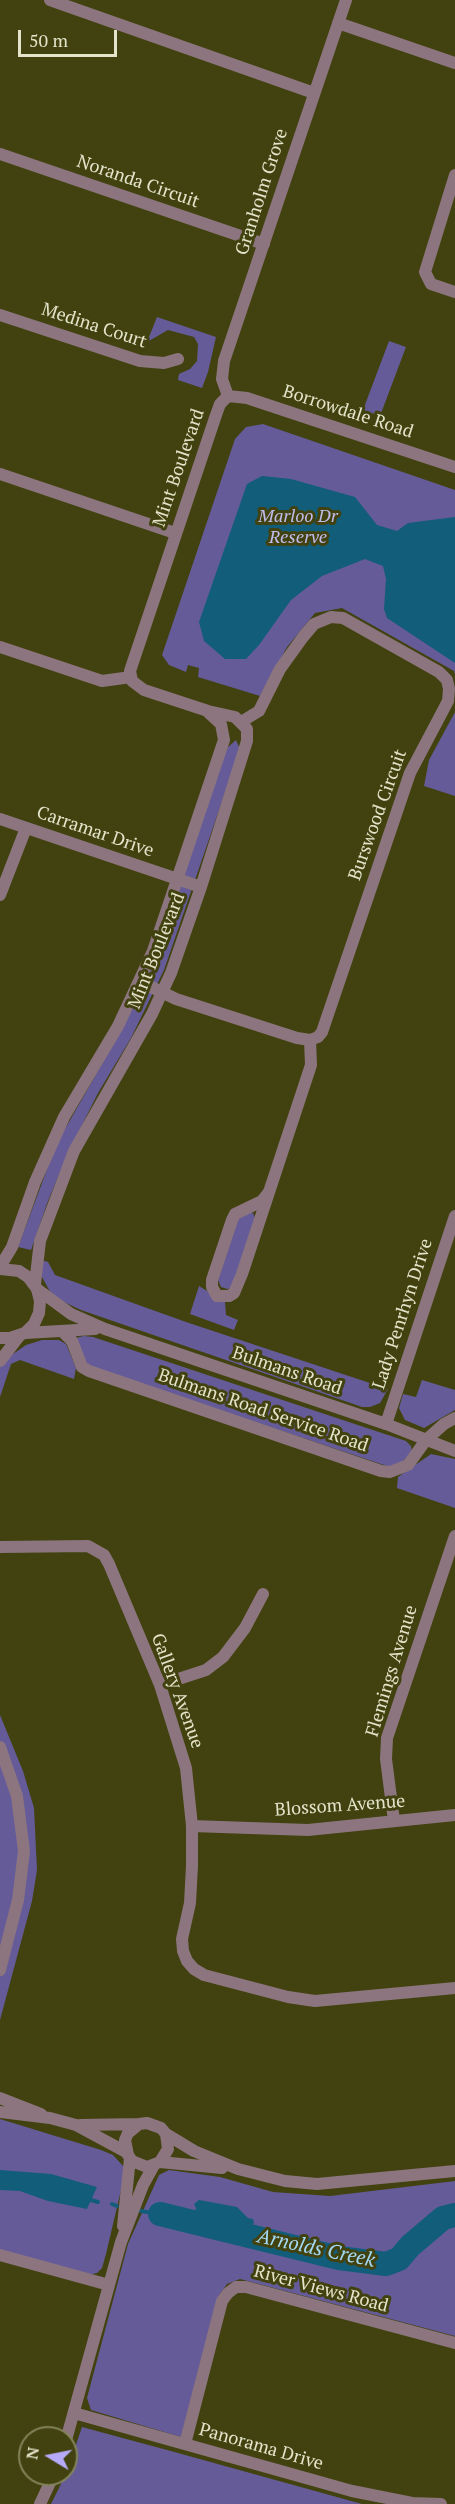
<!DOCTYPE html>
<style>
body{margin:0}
#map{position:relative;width:455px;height:2504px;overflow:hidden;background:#41420f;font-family:"PT Serif",serif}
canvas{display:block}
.north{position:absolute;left:18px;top:2426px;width:60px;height:60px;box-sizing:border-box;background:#41420f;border:2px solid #82835a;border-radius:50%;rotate:280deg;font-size:16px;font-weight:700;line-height:24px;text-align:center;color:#e3e4ca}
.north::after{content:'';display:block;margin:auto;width:21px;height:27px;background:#b6abf8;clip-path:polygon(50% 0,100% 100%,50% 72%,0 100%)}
.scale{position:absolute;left:18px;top:30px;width:99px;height:27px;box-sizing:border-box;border:3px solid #e3e4ca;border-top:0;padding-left:8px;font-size:18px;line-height:21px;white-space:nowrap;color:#e3e4ca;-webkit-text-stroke:4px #41420f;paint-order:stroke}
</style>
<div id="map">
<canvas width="455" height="2504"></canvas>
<div class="north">N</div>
<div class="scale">50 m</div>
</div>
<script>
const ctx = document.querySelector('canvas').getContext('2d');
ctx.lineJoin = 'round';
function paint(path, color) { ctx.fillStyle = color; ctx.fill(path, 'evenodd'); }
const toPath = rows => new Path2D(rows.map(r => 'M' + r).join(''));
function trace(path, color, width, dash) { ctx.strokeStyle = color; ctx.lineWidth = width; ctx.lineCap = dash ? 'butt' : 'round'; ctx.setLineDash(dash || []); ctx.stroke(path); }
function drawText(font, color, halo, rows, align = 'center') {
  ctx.font = font + ' "PT Serif",serif'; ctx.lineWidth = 6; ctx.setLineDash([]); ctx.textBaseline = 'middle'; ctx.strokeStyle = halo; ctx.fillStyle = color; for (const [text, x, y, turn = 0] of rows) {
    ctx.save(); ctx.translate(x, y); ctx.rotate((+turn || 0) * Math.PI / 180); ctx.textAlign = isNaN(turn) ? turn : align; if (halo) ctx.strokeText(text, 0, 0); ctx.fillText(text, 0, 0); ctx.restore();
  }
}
const green = toPath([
 [157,317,216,337,208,372,202,388,178,380,179,374,190,369,197,361,198,344,194,337,168,330,147,342],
 [389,341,406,347,380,416,363,410],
 [263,424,455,490,455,675,454,671,342,608,315,613,287,647,260,696,198,677,199,668,188,665,186,672,169,665,162,655,235,439,246,427],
 [455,712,455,796,424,786,429,760],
 [236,740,240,749,164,970,131,1038,98,1093,68,1153,48,1201,31,1250,18,1247,57,1143,114,1043,227,748],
 [249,1211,253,1213,256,1221,231,1288,227,1289,221,1287,218,1280,239,1216],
 [45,1261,48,1262,55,1275,186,1322,388,1389,380,1403,370,1407,362,1407,81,1310,53,1297,42,1277,42,1262],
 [199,1286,225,1302,226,1315,238,1320,234,1330,190,1314],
 [84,1336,93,1337,406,1441,411,1446,412,1452,402,1462,390,1467,91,1367,84,1361,75,1338],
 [42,1340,59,1340,66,1344,76,1368,74,1379,20,1360,11,1364,0,1397,0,1352,13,1354,26,1345],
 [422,1380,455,1390,455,1410,424,1428,405,1420,399,1408,403,1394,416,1397],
 [431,1454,455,1459,455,1508,397,1488,398,1477],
 [0,1715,23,1771,34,1808,37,1870,32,1901,0,2020],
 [0,2119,101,2150,113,2155,124,2167,125,2173,106,2254,102,2268,97,2273,89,2275,0,2251],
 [169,2170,220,2177,273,2192,330,2196,455,2181,455,2336,240,2279,227,2284,218,2297,181,2437,91,2410,87,2398,128,2244,159,2175],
 [82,2427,178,2453,362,2504,51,2504,66,2474]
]);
const water = toPath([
 [262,476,291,479,355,497,377,525,397,531,408,523,455,517,455,663,387,618,384,609,386,579,383,566,365,559,322,576,291,600,259,645,246,659,225,659,204,641,199,622,247,484],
 [0,2170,51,2174,97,2187,87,2209,48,2201,20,2191,0,2190],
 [199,2200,237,2207,248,2218,253,2219,254,2223,249,2227,251,2229,248,2234,236,2236,206,2229,193,2218,196,2208,194,2204]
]);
const stream = toPath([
 [91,2200,98,2202],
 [112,2204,117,2206],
 [141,2211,147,2212]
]);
const river = toPath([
 [160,2214,339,2258,386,2264,399,2259,410,2246,443,2218,455,2215]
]);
const minor = toPath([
 [50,0,314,93],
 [338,23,455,63],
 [0,154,264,244],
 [455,175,425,272,431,284,455,292],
 [0,315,140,361,164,363,178,359],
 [228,396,222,379,224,361,346,0],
 [228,396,247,398,455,467],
 [0,474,175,533],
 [0,647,102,681,131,677],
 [0,819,201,887],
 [0,895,26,828],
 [141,982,176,999,297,1038,310,1040,318,1037,322,1032,410,773,448,701,449,689,447,680,439,672,343,618,331,617,314,624,303,637,280,669,259,711,241,722],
 [269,1192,262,1201,235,1214,232,1220,212,1280,212,1287,217,1296,229,1296,234,1293,242,1274,311,1065,310,1040],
 [0,1267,12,1247,35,1182,64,1117,118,1026,153,951,224,740,221,724,209,713],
 [0,1269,19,1271,28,1277,37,1289,40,1301,39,1313,34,1324,25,1333,10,1338,0,1338],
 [35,1284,40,1241,74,1151,152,1014,171,973,201,887,247,741,247,729,235,717,208,711,144,690,132,681,130,671,216,415,220,404,228,396],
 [62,1331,72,1341,82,1367,89,1371,381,1471,390,1472,408,1465,426,1440,444,1424,455,1418],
 [0,1361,20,1335],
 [386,1424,455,1216],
 [0,1547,88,1546,104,1555,109,1564,160,1685,186,1768,192,1826,192,1866,190,1903,182,1939,183,1951,187,1961,194,1969,204,1975,288,1997,315,2001,455,1988],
 [160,1685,206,1670,223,1657,245,1628,263,1594],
 [0,1747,17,1796,24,1851,18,1900,0,1970],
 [394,1821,386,1759,387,1738,455,1536],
 [192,1826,308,1830,455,1815],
 [0,2098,41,2114],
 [0,2112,50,2118,76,2125,126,2152],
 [80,2125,139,2124],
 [166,2134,168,2149,160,2162,147,2167,132,2161,128,2155,125,2140,128,2133,139,2124,147,2123,161,2128,166,2134,194,2151,238,2169,285,2181,317,2184,455,2171],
 [160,2162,222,2168],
 [123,2226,130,2158],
 [0,2255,109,2285],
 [74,2413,352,2491,412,2503,441,2504],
 [66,2440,121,2242,143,2185,154,2165],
 [185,2444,222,2301,228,2293,236,2287,246,2287,455,2343],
 [40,2504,54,2474]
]);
const tertiary = toPath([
 [37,1289,71,1314,105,1329,386,1424,455,1451],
 [25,1333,95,1329]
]);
const streetNames = [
 ["Noranda Circuit",138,182,19],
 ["Granholm Grove",262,192,-72],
 ["Medina Court",94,326,18],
 ["Borrowdale Road",348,412,18],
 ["Mint Boulevard",179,468,-71],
 ["Burswood Circuit",378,815,-70],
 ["Carramar Drive",95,832,19],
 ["Mint Boulevard",157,951,-68],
 ["Lady Penrhyn Drive",403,1314,-72],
 ["Bulmans Road",287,1371,19],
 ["Bulmans Road Service Road",263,1411,19],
 ["Flemings Avenue",392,1671,-73],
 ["Gallery Avenue",177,1691,70],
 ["Blossom Avenue",340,1806,-4],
 ["River Views Road",321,2289,15],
 ["Panorama Drive",261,2447,16]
];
const parkNames = [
 ["Marloo Dr",298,517],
 ["Reserve",298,538]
];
const waterNames = [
 ["Arnolds Creek",316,2249,12]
];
paint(green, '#655b98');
paint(water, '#125d7a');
trace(stream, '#125d7a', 4);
trace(river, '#125d7a', 24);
trace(minor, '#8c757f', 12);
trace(tertiary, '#8c757f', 12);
drawText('18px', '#e3e4ca', '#41420f', streetNames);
drawText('italic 18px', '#c1bcec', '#41420f', parkNames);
drawText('italic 20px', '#a3d9f4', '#41420f', waterNames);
</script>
